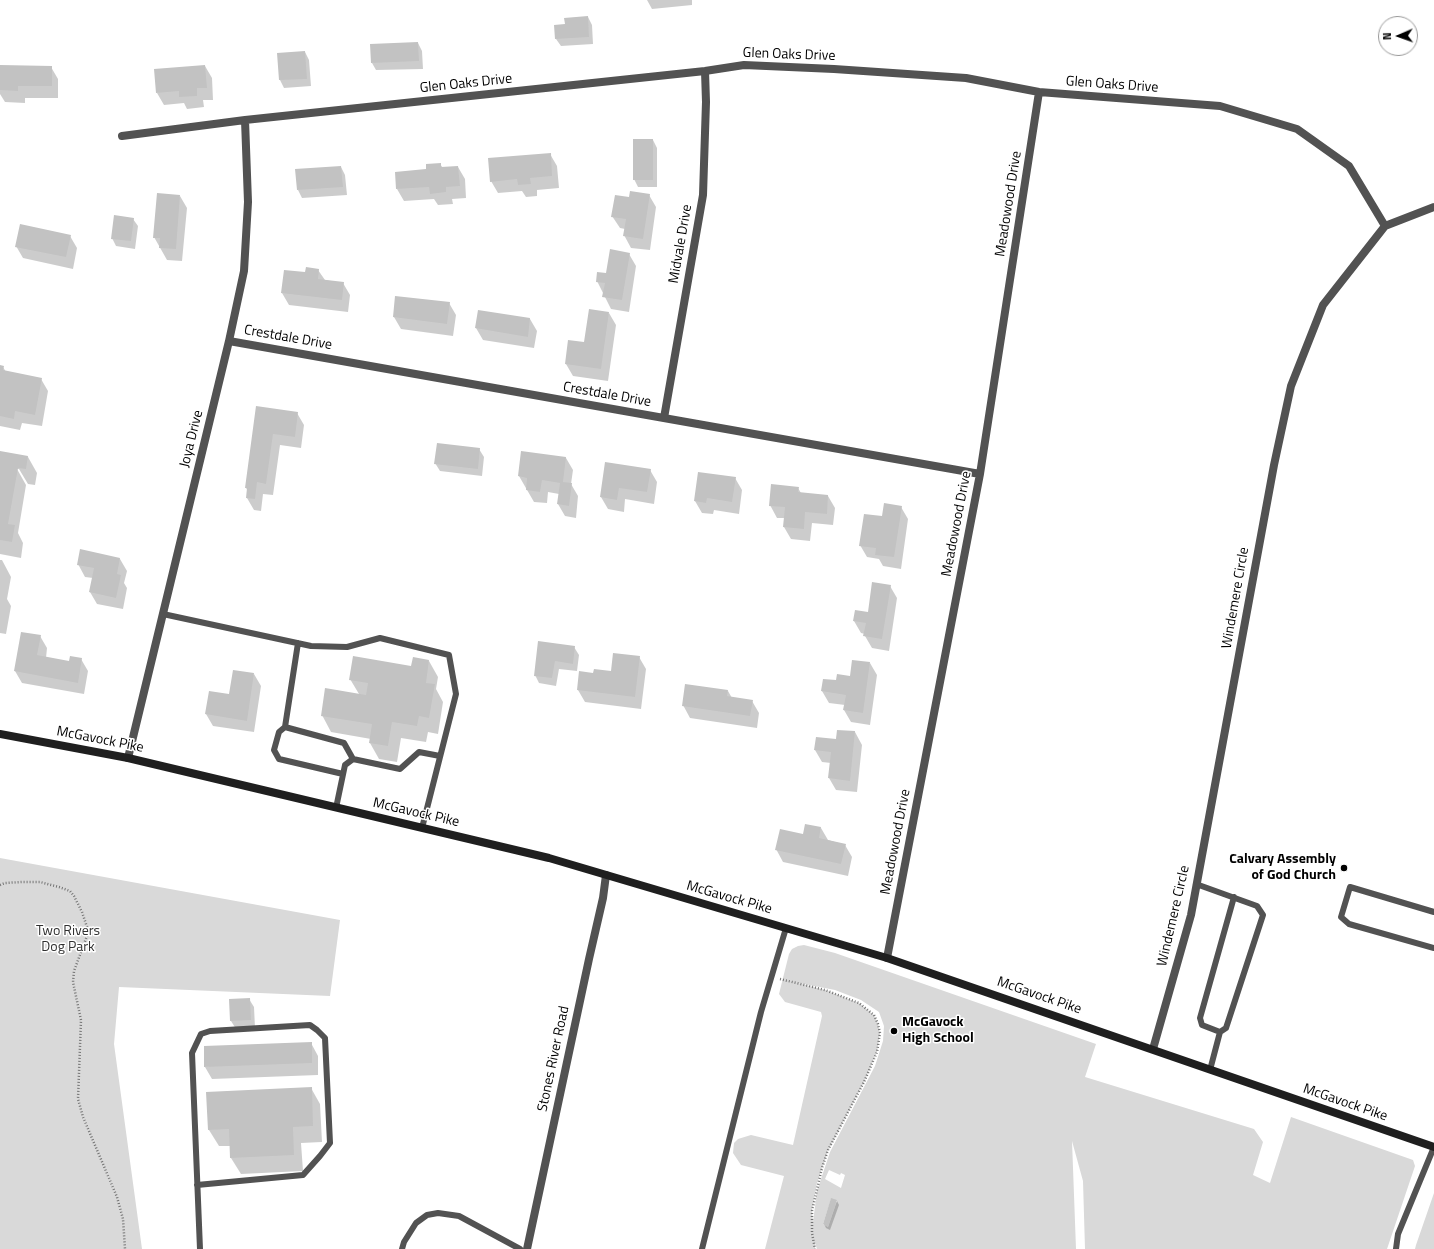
<!DOCTYPE html>
<style>
body{margin:0}
#map{position:relative;width:1434px;height:1249px;overflow:hidden;background:#fff;font-family:"Titillium Web",sans-serif}
canvas{display:block}
.north{position:absolute;left:1378px;top:16px;width:40px;height:40px;box-sizing:border-box;background:#fff;border:1px solid #999;border-radius:50%;rotate:268deg;font-size:11px;font-weight:700;line-height:16px;text-align:center;color:#000}
.north::after{content:'';display:block;margin:auto;width:14px;height:18px;background:#000;clip-path:polygon(50% 0,100% 100%,50% 72%,0 100%)}
</style>
<div id="map">
<canvas width="1434" height="1249"></canvas>
<div class="north">N</div>
</div>
<script>
const ctx = document.querySelector('canvas').getContext('2d');
ctx.lineJoin = 'round';
function paint(path, color) { ctx.fillStyle = color; ctx.fill(path, 'evenodd'); }
const toPath = rows => new Path2D(rows.map(r => 'M' + r).join(''));
function trace(path, color, width, dash) { ctx.strokeStyle = color; ctx.lineWidth = width; ctx.lineCap = dash ? 'butt' : 'round'; ctx.setLineDash(dash || []); ctx.stroke(path); }
function drawText(font, color, halo, rows, align = 'center') {
  ctx.font = font + ' "Titillium Web",sans-serif'; ctx.lineWidth = 3; ctx.setLineDash([]); ctx.textBaseline = 'middle'; ctx.strokeStyle = halo; ctx.fillStyle = color; for (const [text, x, y, turn = 0] of rows) {
    ctx.save(); ctx.translate(x, y); ctx.rotate((+turn || 0) * Math.PI / 180); ctx.textAlign = isNaN(turn) ? turn : align; if (halo) ctx.strokeText(text, 0, 0); ctx.fillText(text, 0, 0); ctx.restore();
  }
}
const green = toPath([
 [0,858,340,920,330,996,119,987,114,1044,142,1249,0,1249],
 [804,945,835,953,1096,1044,1085,1077,1254,1129,1263,1142,1253,1175,1270,1183,1291,1117,1413,1160,1415,1166,1413,1172,1387,1249,1085,1249,1083,1181,1072,1141,1076,1249,817,1249,815,1243,815,1249,765,1249,784,1176,741,1165,733,1153,734,1143,738,1139,751,1135,793,1145,822,1016,821,1012,785,1002,779,994,789,954,792,949,798,946],
 [794,982,835,990,861,1000,879,1012,884,1026,883,1041,875,1066,830,1152,817,1191,813,1222,812,1211,817,1183,828,1151,864,1082,877,1052,880,1033,878,1024,874,1015,859,1003,825,990],
 [829,1170,840,1175,841,1173,845,1175,841,1188,825,1179],
 [831,1199,837,1201,828,1227,823,1224],
 [1434,1193,1434,1249,1415,1249,1416,1245]
]);
const shadow = toPath([
 [647,0,692,0,692,5,652,9],
 [588,17,592,25,593,44,561,46,556,39,566,25],
 [418,43,422,51,423,69,376,70,372,63],
 [305,52,309,60,311,86,284,88,280,80,278,54],
 [0,66,51,67,58,79,58,98,25,98,25,103,5,102,0,94],
 [205,66,212,78,213,100,203,100,204,107,187,109,184,103,164,105,157,93],
 [653,140,657,148,657,187,638,187,634,179],
 [550,154,557,166,559,188,537,190,537,196,526,197,522,191,498,193,491,181],
 [440,164,443,168,458,167,465,179,466,198,452,199,453,204,438,205,434,199,404,201,397,189,427,170],
 [341,167,345,175,347,195,302,198,298,190],
 [649,195,656,207,650,250,631,248,624,235,625,229,620,228,612,216,630,198],
 [180,196,187,208,182,261,167,260,154,237],
 [133,219,138,226,135,249,116,246,112,238],
 [70,236,77,248,73,269,23,258,16,246],
 [629,254,636,266,629,312,611,309,597,281,607,274],
 [318,270,325,280,343,283,350,295,348,312,289,305,282,293,285,271,306,273],
 [449,303,456,315,453,336,401,329,394,317],
 [479,311,530,319,537,331,534,348,483,340,476,328],
 [609,313,616,325,608,381,573,376,566,364,585,343],
 [0,366,3,367,6,372,41,379,48,391,42,426,22,423,20,430,0,426],
 [257,407,297,413,304,425,301,448,280,445,273,495,263,494,261,511,254,510,247,498,248,491,246,488],
 [479,449,484,457,482,476,440,471,435,463],
 [0,452,28,457,37,473,35,485,28,484,19,469,17,469,26,485,18,533,23,543,21,558,0,554],
 [522,452,566,458,573,470,571,484,578,496,576,518,565,516,558,504,559,494,548,492,547,503,534,502,519,476],
 [650,470,657,482,654,504,625,499,624,512,608,509,601,497],
 [735,478,742,490,739,514,714,510,713,514,702,513,695,501],
 [798,488,801,493,828,496,835,508,833,525,812,523,810,541,791,539,784,527,785,518,777,518,770,505],
 [901,507,908,519,901,569,883,566,879,559,867,557,860,545,882,518],
 [120,559,127,571,124,583,127,588,123,609,97,604,90,592,93,578,85,577,78,564],
 [0,560,2,560,11,577,7,599,11,606,6,634,0,633],
 [890,586,897,598,889,651,872,648,865,636,865,634,861,633,854,621,868,613],
 [40,636,47,648,46,658,70,662,81,659,88,671,84,694,22,683,15,671],
 [574,647,579,655,577,671,559,669,556,686,539,683,535,675],
 [639,657,646,669,641,709,585,702,578,690,594,674,612,672],
 [429,661,438,677,436,689,443,702,438,734,428,732,426,742,401,738,397,762,379,759,370,743,371,739,331,732,322,715,359,694,350,679,412,667],
 [870,663,877,675,870,725,851,722,844,710,845,705,829,703,822,691,836,681,851,677],
 [254,674,261,686,254,732,213,726,206,714],
 [728,691,732,698,752,701,759,713,757,728,690,718,683,705],
 [838,731,855,732,862,745,857,792,836,790,829,778,831,763,822,762,815,750,836,740],
 [821,828,828,840,845,845,852,857,848,876,783,862,776,849,804,835],
 [249,999,254,1007,255,1028,236,1029,231,1021],
 [311,1043,318,1056,318,1075,212,1079,205,1067],
 [311,1088,320,1104,322,1142,301,1143,303,1171,241,1174,231,1158,231,1146,219,1146,209,1130,207,1093],
 [837,1201,839,1205,830,1230,826,1228,824,1224]
]);
const building = toPath([
 [588,16,589,37,555,39,554,25,565,24,564,18],
 [418,42,419,61,371,63,370,44],
 [305,51,307,79,279,80,277,53],
 [0,65,52,66,52,86,18,86,18,91,0,90],
 [205,65,207,88,197,88,197,96,179,97,179,91,156,93,154,69],
 [633,139,653,139,653,180,633,180],
 [551,153,552,176,530,178,531,184,518,185,517,179,490,182,488,158],
 [441,163,441,167,458,166,460,186,446,187,446,192,430,194,429,187,396,189,395,172,426,169,426,164],
 [341,166,343,187,297,190,295,169],
 [630,191,650,194,643,239,623,236,626,219,611,217,615,195,629,197],
 [157,193,180,195,176,249,159,248,160,238,153,238],
 [114,215,134,218,131,241,111,239],
 [20,224,71,235,66,257,15,247],
 [610,249,630,253,622,300,602,297,605,283,596,282,597,272,606,273],
 [306,267,319,269,318,279,344,282,342,300,281,293,284,270,305,272],
 [395,296,450,302,447,324,393,317],
 [589,309,609,312,601,369,565,364,568,340,584,342],
 [478,310,530,318,528,337,475,328],
 [0,365,4,366,3,370,42,378,35,415,15,411,14,419,0,416],
 [256,406,298,412,295,437,273,434,266,484,257,482,255,499,246,498,247,488,245,488],
 [437,443,480,448,478,469,434,464],
 [0,451,28,456,26,469,18,468,8,524,15,525,12,542,0,540],
 [521,451,566,457,563,482,572,483,569,506,557,504,560,483,542,480,540,492,526,490,527,478,518,476],
 [605,462,651,469,647,492,619,488,617,500,600,497],
 [698,472,736,477,732,502,707,498,706,503,694,501],
 [771,484,799,487,798,492,828,495,827,514,805,512,804,529,783,527,785,507,769,506],
 [884,503,902,506,894,557,875,555,876,548,859,546,864,514,882,516],
 [80,549,120,558,117,574,121,575,116,598,89,592,94,568,77,565],
 [872,582,891,585,882,639,863,636,866,623,853,621,855,610,868,612],
 [21,632,41,635,37,655,69,661,70,656,82,658,78,683,14,671],
 [538,641,575,646,573,664,555,661,552,678,534,676],
 [613,653,640,656,635,697,577,690,579,671,593,673,594,669,611,671],
 [353,656,411,666,413,657,429,660,426,683,435,684,429,718,419,716,417,726,392,722,388,746,369,743,372,724,321,716,325,688,366,695,368,683,349,680],
 [852,660,870,662,863,713,843,710,846,695,821,691,823,679,836,680,837,674,850,676],
 [233,670,254,673,247,721,205,714,209,691,229,694],
 [685,684,728,690,727,696,753,700,750,716,682,706],
 [837,730,855,731,850,781,828,778,831,752,814,750,816,737,836,739],
 [805,824,821,827,819,838,846,844,841,864,775,850,780,829,803,834],
 [250,998,251,1020,230,1021,229,999],
 [312,1042,312,1063,204,1067,204,1046],
 [312,1087,313,1126,293,1127,294,1155,230,1158,229,1129,208,1130,206,1092],
 [831,1198,837,1200,828,1227,823,1224]
]);
const path = toPath([
 [0,885,5,883,22,882,40,882,59,887,70,891,74,896,82,912,87,927,87,936,74,971,73,982,81,1020,78,1099,83,1117,117,1197,123,1219,125,1249],
 [780,979,825,990,859,1003,874,1015,878,1024,880,1033,877,1052,864,1082,828,1150,822,1168,812,1211,812,1233,815,1249]
]);
const service = toPath([
 [163,614,311,646,347,647,380,638,449,655,456,694,422,828],
 [285,727,298,643],
 [343,774,279,759,274,750,279,732,285,727,344,743,353,759],
 [336,808,345,765,353,759,400,769,419,752,440,756],
 [1196,884,1257,906,1263,915,1226,1028,1220,1032,1202,1025,1200,1018,1234,897],
 [1434,912,1350,887,1341,917,1349,924,1434,948],
 [1210,1070,1220,1032],
 [197,1185,303,1175,320,1156,330,1143,325,1038,317,1030,310,1025,210,1031,201,1034,192,1053,200,1249],
 [402,1249,404,1242,416,1223,427,1215,438,1213,459,1216,520,1249],
 [702,1249,761,1012,786,928],
 [1396,1249,1398,1234,1434,1147]
]);
const minor = toPath([
 [122,136,245,120,705,71,744,65,834,69,966,78,1039,92,1220,106,1297,129,1349,166,1385,226],
 [229,341,980,474],
 [664,418,703,195,706,102,705,71],
 [128,758,229,341,244,271,248,202,245,120],
 [887,958,980,474,1039,92],
 [1153,1049,1191,915,1274,465,1291,386,1323,305,1385,226,1434,207],
 [527,1249,589,959,603,898,606,875]
]);
const secondary = toPath([
 [0,734,128,758,549,858,887,958,1434,1147]
]);
const markers = [
 [1344,868,4,"#000"],
 [894,1031,4,"#000"]
];
const streetNames = [
 ["Glen Oaks Drive",789,55,2],
 ["Glen Oaks Drive",466,84,-6],
 ["Glen Oaks Drive",1112,85,4],
 ["Meadowood Drive",1009,204,-81],
 ["Midvale Drive",681,244,-80],
 ["Crestdale Drive",288,338,10],
 ["Crestdale Drive",607,395,10],
 ["Joya Drive",192,439,-76],
 ["Meadowood Drive",957,524,-79],
 ["Windemere Circle",1236,598,-80],
 ["McGavock Pike",100,740,11],
 ["McGavock Pike",416,813,13],
 ["Meadowood Drive",896,842,-79],
 ["McGavock Pike",729,898,16],
 ["Windemere Circle",1174,916,-77],
 ["McGavock Pike",1039,996,19],
 ["Stones River Road",554,1059,-78],
 ["McGavock Pike",1345,1103,19]
];
const poiNames = [
 ["Calvary Assembly",1336,860],
 ["of God Church",1336,876],
 ["McGavock",902,1023,"left"],
 ["High School",902,1039,"left"]
];
const parkNames = [
 ["Two Rivers",68,932],
 ["Dog Park",68,948]
];
paint(green, '#d9d9d9');
paint(shadow, '#0003');
paint(building, '#c2c2c2');
trace(path, '#747474', 2.5, [1, 2]);
trace(service, '#525252', 6);
trace(minor, '#525252', 8);
trace(secondary, '#1f1f1f', 8);
for (const [x, y, r, color] of markers) { const dot = new Path2D(); dot.arc(x, y, r, 0, 2 * Math.PI); ctx.fillStyle = color; ctx.fill(dot); trace(dot, '#fff', 1.5); }
drawText('14px', '#000', '#fff', streetNames);
drawText('bold 14px', '#000', '#fff', poiNames, 'right');
drawText('14px', '#303030', '#fff', parkNames);
</script>
